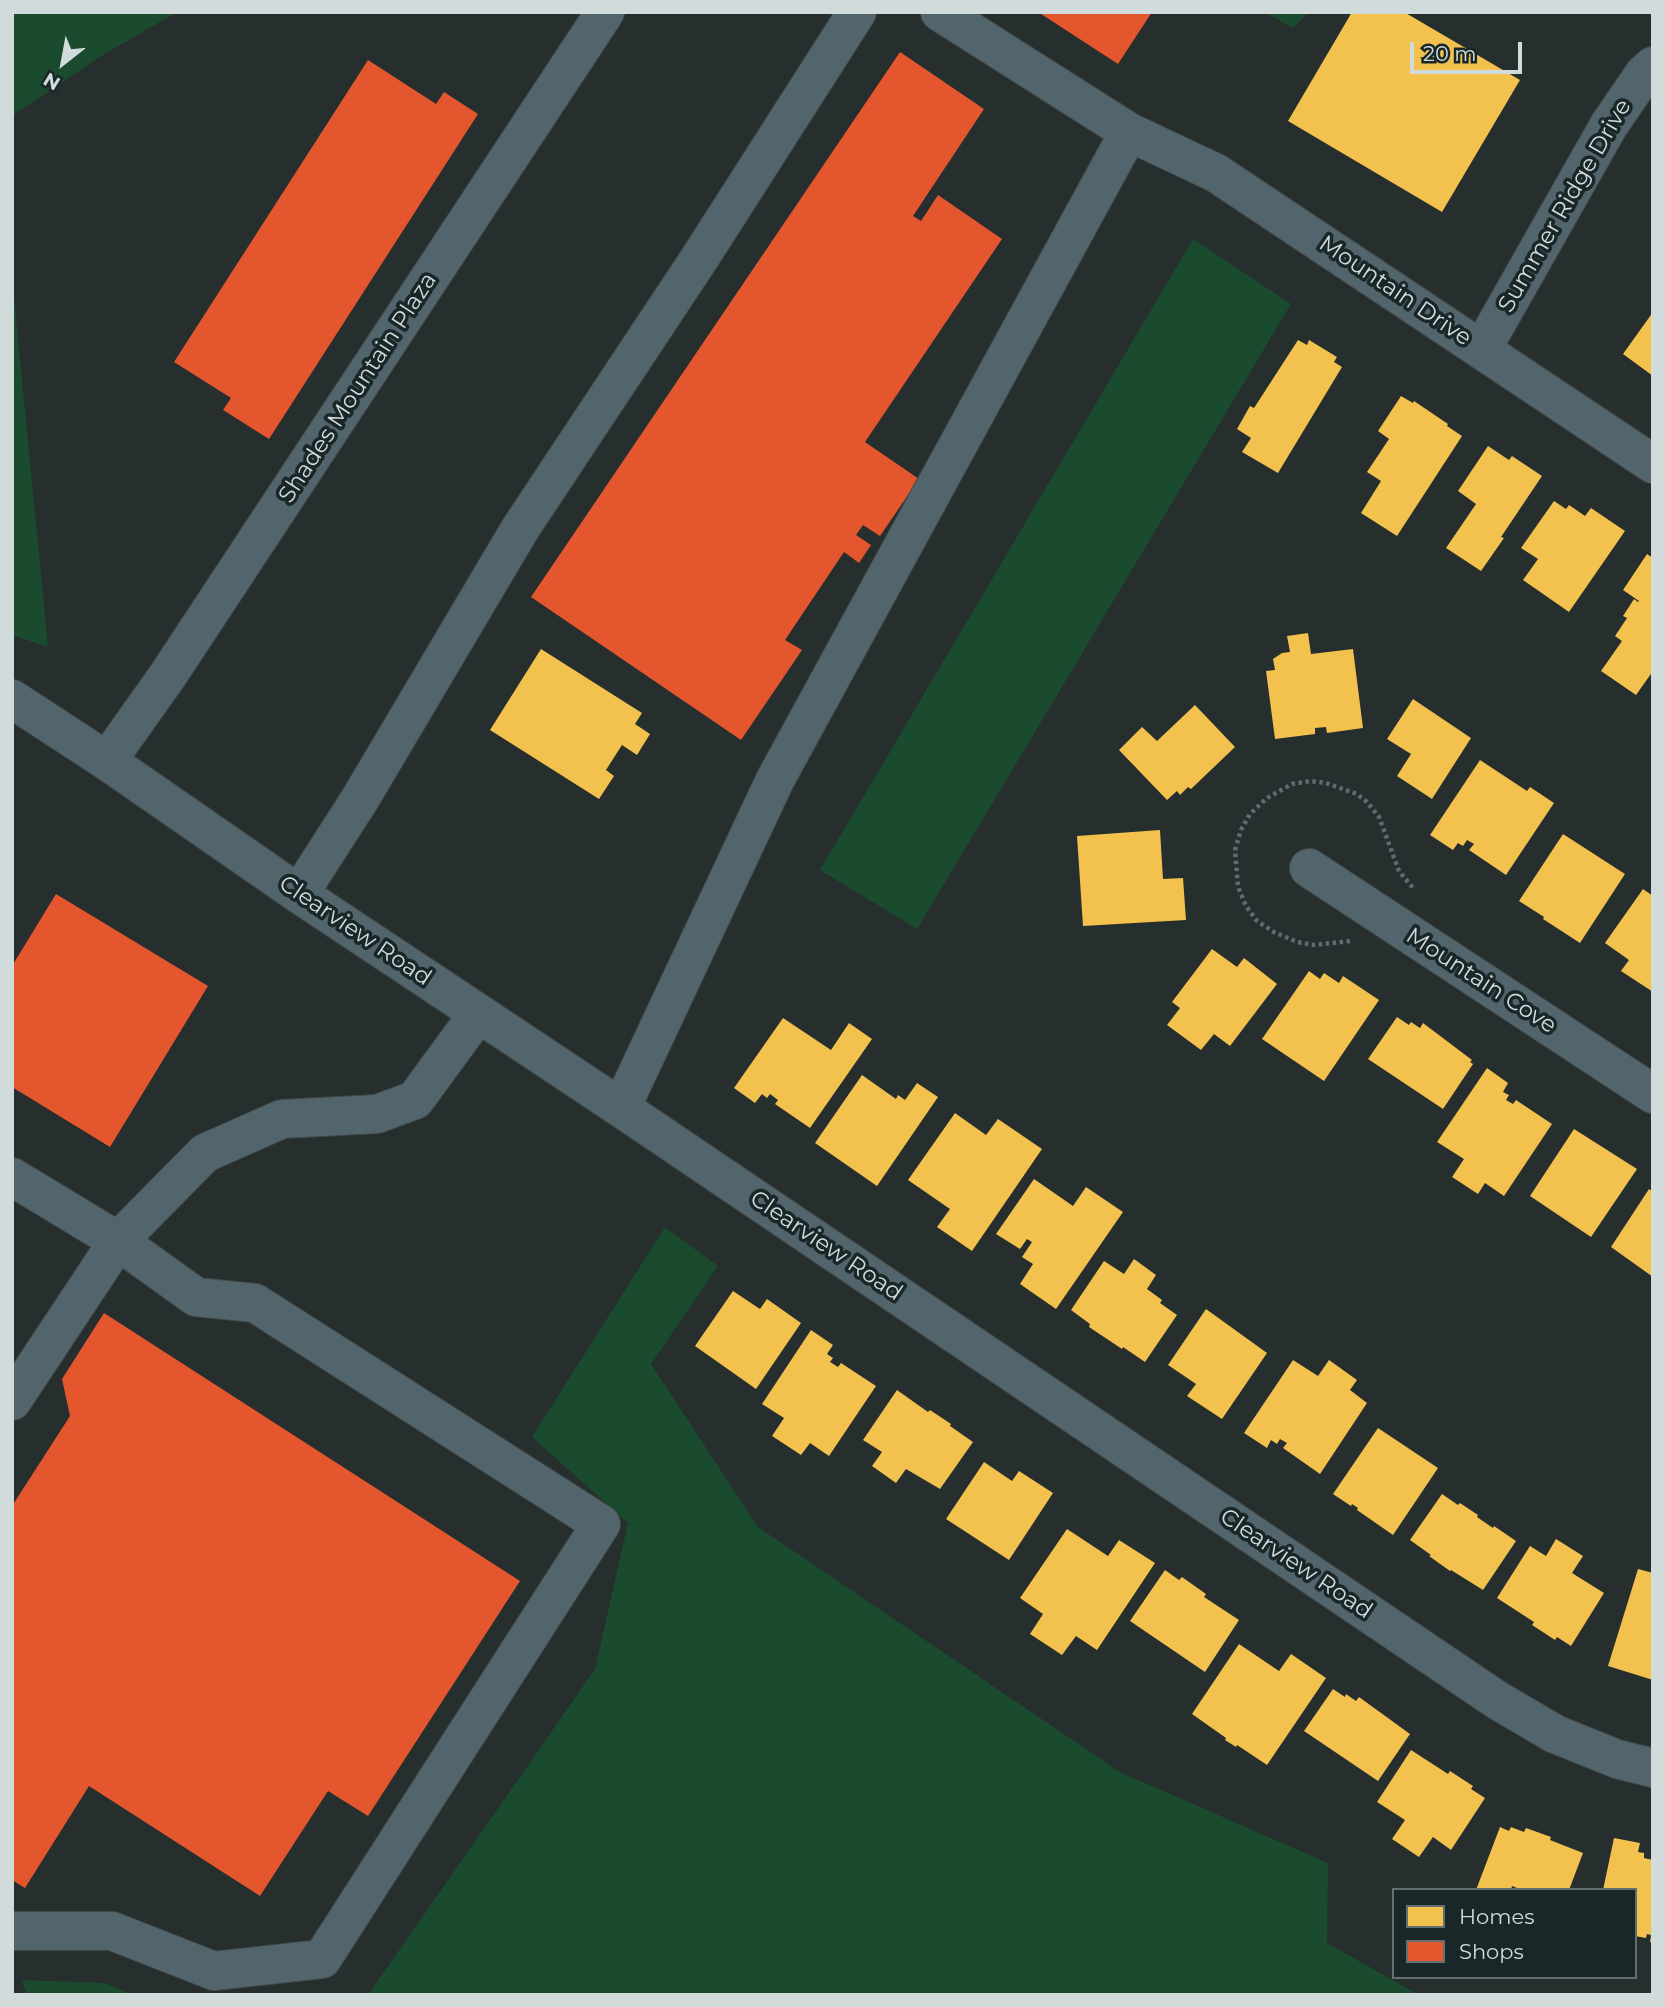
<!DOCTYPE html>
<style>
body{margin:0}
#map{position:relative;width:1665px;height:2007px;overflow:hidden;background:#262e2e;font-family:Montserrat,sans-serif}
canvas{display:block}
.frame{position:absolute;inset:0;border:14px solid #d2dbdc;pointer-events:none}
.legend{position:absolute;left:1392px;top:1888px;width:245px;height:91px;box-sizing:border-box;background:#192728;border:2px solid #636f70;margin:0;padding:9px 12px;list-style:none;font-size:21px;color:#d2dbdc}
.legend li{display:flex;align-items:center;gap:14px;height:35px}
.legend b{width:35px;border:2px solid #636f70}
.north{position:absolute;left:28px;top:28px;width:70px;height:70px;-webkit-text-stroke:5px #192728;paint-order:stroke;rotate:211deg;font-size:19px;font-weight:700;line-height:28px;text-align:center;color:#d2dbdc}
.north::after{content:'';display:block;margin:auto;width:24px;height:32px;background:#d2dbdc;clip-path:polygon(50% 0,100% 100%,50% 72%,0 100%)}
.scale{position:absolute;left:1410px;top:42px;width:112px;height:32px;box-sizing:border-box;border:4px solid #d2dbdc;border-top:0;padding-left:9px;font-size:21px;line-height:24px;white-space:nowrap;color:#d2dbdc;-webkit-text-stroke:5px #192728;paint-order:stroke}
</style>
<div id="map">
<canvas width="1665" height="2007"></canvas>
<div class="frame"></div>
<ul class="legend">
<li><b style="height:19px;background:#f2c14e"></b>Homes</li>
<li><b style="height:19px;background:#e4572e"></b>Shops</li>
</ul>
<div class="north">N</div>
<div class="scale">20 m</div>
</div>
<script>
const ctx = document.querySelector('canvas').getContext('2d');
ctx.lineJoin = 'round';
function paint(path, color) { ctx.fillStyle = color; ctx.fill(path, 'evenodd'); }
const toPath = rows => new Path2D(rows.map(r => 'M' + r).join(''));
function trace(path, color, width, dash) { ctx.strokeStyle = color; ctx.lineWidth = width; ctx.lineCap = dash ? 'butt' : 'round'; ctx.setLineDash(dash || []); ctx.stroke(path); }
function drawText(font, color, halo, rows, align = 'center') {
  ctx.font = font + ' Montserrat,sans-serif'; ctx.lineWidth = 7; ctx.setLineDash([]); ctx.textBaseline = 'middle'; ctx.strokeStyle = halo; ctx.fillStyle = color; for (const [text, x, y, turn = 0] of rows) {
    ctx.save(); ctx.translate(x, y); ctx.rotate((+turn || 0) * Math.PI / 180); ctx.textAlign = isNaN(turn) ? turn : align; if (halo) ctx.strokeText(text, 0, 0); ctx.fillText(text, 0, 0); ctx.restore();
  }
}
const green = toPath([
 [12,12,177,12,103,55,12,116],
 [1264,12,1309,12,1293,28],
 [1193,239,1291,304,917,929,820,870],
 [12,277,48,647,12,635],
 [665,1227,718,1266,651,1364,758,1527,1120,1772,1328,1863,1327,1943,1419,1995,368,1995,595,1669,628,1523,532,1437],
 [22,1980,105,1983,133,1995,27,1995]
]);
const homes = toPath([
 [1352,12,1404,12,1520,80,1442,212,1288,121],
 [1653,312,1653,376,1623,354],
 [1298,340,1307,345,1309,340,1337,357,1334,362,1342,367,1278,473,1242,452,1251,438,1237,429,1250,406,1254,408],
 [1401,396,1413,403,1414,401,1448,424,1447,426,1462,436,1397,536,1361,513,1381,481,1367,472,1389,439,1378,431],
 [1488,446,1509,460,1512,456,1542,476,1501,537,1504,538,1481,571,1446,548,1476,504,1458,491],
 [1554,501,1566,509,1569,505,1585,516,1591,508,1625,531,1569,612,1523,580,1538,559,1521,548],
 [1647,554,1653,558,1653,671,1636,695,1601,671,1622,641,1615,636,1627,618,1623,616,1634,599,1638,602,1639,601,1623,590],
 [1308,633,1311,654,1353,649,1363,728,1327,733,1326,727,1315,728,1315,734,1275,739,1266,671,1275,670,1273,659,1282,653,1290,652,1287,636],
 [541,649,642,713,635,724,650,734,637,755,622,745,606,770,614,776,599,799,490,730],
 [1413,699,1471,738,1432,799,1397,776,1411,754,1387,739],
 [1195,705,1235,747,1191,789,1188,787,1180,795,1177,791,1167,800,1119,750,1142,727,1157,741],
 [1480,760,1527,791,1530,787,1554,803,1506,875,1469,850,1474,844,1467,840,1463,846,1458,843,1453,850,1430,835],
 [1160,830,1163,879,1183,878,1186,920,1083,926,1077,836],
 [1563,834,1625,874,1580,943,1543,919,1544,917,1519,901],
 [1643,889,1653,896,1653,992,1621,971,1629,960,1605,943],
 [1212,949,1237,967,1244,958,1277,984,1230,1046,1214,1034,1201,1050,1167,1025,1180,1008,1172,1002],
 [1309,971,1320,979,1324,973,1339,983,1343,976,1379,1000,1324,1081,1262,1039],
 [1397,1017,1409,1025,1411,1022,1420,1028,1423,1023,1472,1060,1470,1062,1473,1064,1443,1109,1368,1059],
 [783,1018,831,1050,849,1023,872,1039,810,1128,775,1104,778,1100,770,1094,767,1098,762,1094,755,1103,734,1088],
 [1487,1068,1508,1083,1503,1092,1509,1095,1506,1100,1513,1104,1516,1100,1552,1124,1504,1196,1485,1183,1478,1194,1452,1177,1464,1159,1437,1142],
 [862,1075,896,1099,898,1095,905,1100,917,1083,938,1097,877,1186,815,1143],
 [955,1113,986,1135,998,1119,1042,1149,972,1251,937,1227,950,1209,908,1180],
 [1574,1129,1637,1169,1591,1237,1530,1196],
 [1034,1179,1073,1206,1086,1187,1123,1212,1056,1309,1020,1284,1033,1264,1022,1257,1032,1242,1027,1239,1020,1249,996,1234],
 [1649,1189,1653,1192,1653,1277,1611,1247],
 [1134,1259,1156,1275,1147,1289,1162,1300,1160,1303,1177,1315,1145,1362,1123,1347,1122,1349,1089,1327,1090,1324,1071,1310,1104,1261,1124,1274],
 [733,1291,760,1309,767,1299,801,1323,756,1389,695,1346],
 [1206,1309,1267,1353,1222,1419,1187,1396,1196,1384,1168,1365],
 [811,1330,833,1345,827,1354,833,1358,830,1362,838,1367,841,1363,876,1386,829,1456,810,1443,801,1455,772,1436,784,1418,762,1404],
 [1293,1360,1318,1376,1329,1360,1357,1380,1350,1390,1367,1403,1320,1474,1283,1448,1287,1443,1280,1439,1277,1444,1271,1440,1267,1448,1244,1433],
 [897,1390,928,1412,930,1410,951,1424,950,1426,973,1442,940,1489,906,1469,896,1483,872,1466,882,1452,863,1440],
 [1378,1428,1438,1468,1393,1535,1357,1510,1358,1508,1352,1504,1351,1506,1333,1494],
 [984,1462,1012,1481,1019,1471,1053,1493,1009,1560,946,1519],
 [1442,1494,1458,1505,1460,1503,1478,1515,1477,1517,1493,1528,1494,1526,1516,1541,1483,1590,1451,1570,1450,1571,1429,1556,1431,1555,1410,1540],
 [1067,1529,1108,1556,1119,1540,1155,1563,1097,1650,1076,1636,1062,1655,1030,1634,1043,1614,1020,1598],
 [1556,1539,1583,1556,1572,1573,1604,1593,1571,1646,1557,1637,1555,1640,1532,1625,1534,1622,1497,1598,1530,1546,1546,1556],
 [1638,1569,1653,1573,1653,1680,1608,1666],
 [1165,1570,1179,1580,1182,1577,1206,1594,1204,1597,1239,1620,1205,1672,1130,1621],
 [1239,1644,1279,1671,1291,1654,1326,1678,1267,1765,1237,1745,1236,1747,1225,1740,1226,1738,1192,1714],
 [1333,1689,1345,1697,1346,1694,1356,1701,1359,1697,1410,1734,1378,1781,1304,1731],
 [1411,1750,1448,1774,1450,1771,1473,1786,1471,1789,1485,1798,1451,1850,1433,1837,1419,1857,1392,1839,1405,1820,1377,1802],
 [1500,1827,1509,1831,1511,1827,1524,1832,1526,1828,1551,1837,1550,1840,1583,1853,1569,1890,1522,1890,1512,1886,1511,1890,1476,1890],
 [1614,1838,1640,1843,1638,1852,1644,1853,1644,1858,1653,1860,1653,1942,1650,1942,1651,1935,1647,1934,1646,1938,1635,1936,1635,1890,1603,1890]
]);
const shops = toPath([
 [1038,12,1152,12,1118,64],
 [900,52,984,109,913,216,921,221,938,195,1002,239,865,442,919,479,880,536,863,525,856,535,871,545,859,563,844,552,785,640,802,650,741,740,531,597],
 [368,60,436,104,444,92,478,114,269,439,223,410,231,398,174,362],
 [56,894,208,986,110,1147,12,1087,12,966],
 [104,1313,520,1581,368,1816,328,1791,260,1896,89,1786,25,1888,12,1880,12,1506,70,1416,62,1379]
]);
const path = toPath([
 [1350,941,1314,945,1297,942,1274,932,1257,921,1246,906,1238,887,1235,850,1241,830,1250,814,1267,798,1292,784,1310,781,1326,783,1357,794,1367,802,1379,817,1399,871,1413,888]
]);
const minor = toPath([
 [1129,132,1216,173,1653,464],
 [1482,349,1609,125,1644,74,1653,66],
 [12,699,107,761,299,894,621,1108,1497,1700,1555,1734,1617,1759,1653,1768],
 [107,761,168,675,605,12],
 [1309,868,1653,1094],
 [299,894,360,799,520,529,701,256,857,12],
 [621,1108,775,780,1129,132,940,12],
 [12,1177,118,1241,196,1297,255,1303,601,1524,322,1959,214,1971,112,1931,12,1931],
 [12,1401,118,1241,205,1153,282,1119,377,1114,415,1100,478,1014]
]);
const streetNames = [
 ["Summer Ridge Drive",1565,206,-60],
 ["Mountain Drive",1395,291,34],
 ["Shades Mountain Plaza",358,388,-57],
 ["Clearview Road",355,931,34],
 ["Mountain Cove",1481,981,33],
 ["Clearview Road",826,1246,34],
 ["Clearview Road",1296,1564,34]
];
paint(green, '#1a4b2f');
paint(homes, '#f2c14e');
paint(shops, '#e4572e');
trace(minor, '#424949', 40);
trace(path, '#5e6c71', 4.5, [3.5, 3.5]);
trace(minor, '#53656c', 38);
drawText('23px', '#d2dbdc', '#192728', streetNames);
</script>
